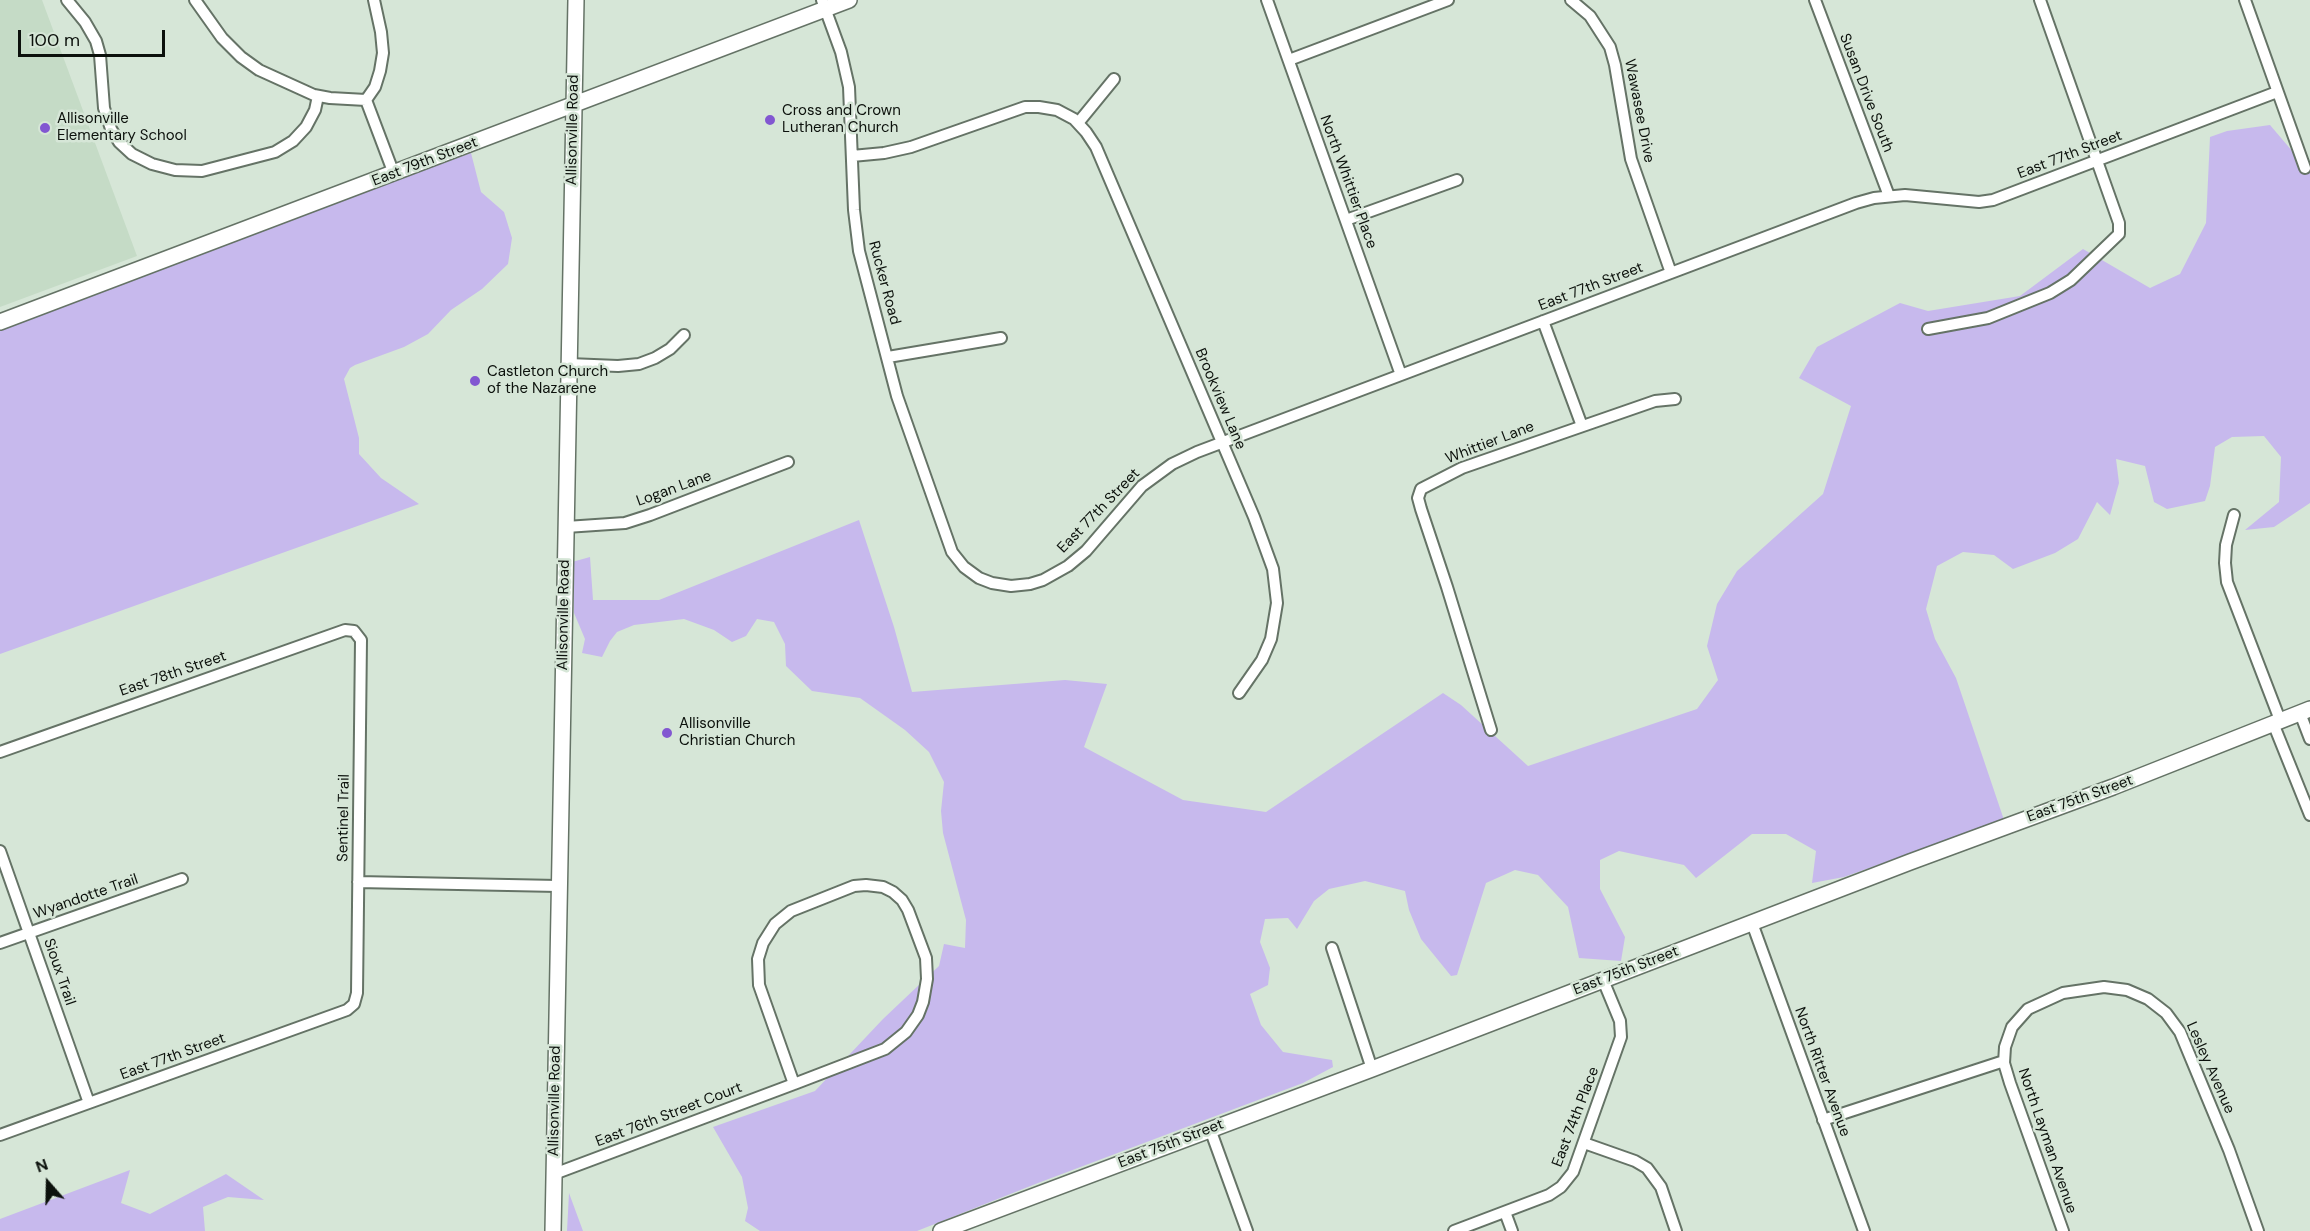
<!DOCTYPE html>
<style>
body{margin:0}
#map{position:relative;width:2310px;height:1231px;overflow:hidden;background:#d6e6d7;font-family:"DM Sans",sans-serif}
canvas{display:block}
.north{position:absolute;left:18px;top:1153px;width:60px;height:60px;-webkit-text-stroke:4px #d6e6d7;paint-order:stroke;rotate:340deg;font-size:16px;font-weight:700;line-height:24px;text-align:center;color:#0c110c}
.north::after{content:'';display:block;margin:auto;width:21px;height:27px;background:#0c110c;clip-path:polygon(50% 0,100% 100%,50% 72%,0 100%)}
.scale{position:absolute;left:18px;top:30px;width:147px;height:27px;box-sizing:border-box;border:3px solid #0c110c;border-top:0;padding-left:8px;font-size:18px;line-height:21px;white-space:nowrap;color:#0c110c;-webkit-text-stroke:4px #d6e6d7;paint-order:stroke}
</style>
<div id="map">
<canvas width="2310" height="1231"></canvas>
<div class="north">N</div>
<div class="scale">100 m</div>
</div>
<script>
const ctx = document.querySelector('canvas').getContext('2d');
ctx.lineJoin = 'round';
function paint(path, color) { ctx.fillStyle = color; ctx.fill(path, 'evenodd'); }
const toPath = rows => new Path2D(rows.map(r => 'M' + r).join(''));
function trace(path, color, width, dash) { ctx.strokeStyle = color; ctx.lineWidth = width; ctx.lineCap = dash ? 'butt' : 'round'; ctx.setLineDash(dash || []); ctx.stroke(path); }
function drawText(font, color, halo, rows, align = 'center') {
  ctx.font = font + ' "DM Sans",sans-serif'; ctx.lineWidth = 5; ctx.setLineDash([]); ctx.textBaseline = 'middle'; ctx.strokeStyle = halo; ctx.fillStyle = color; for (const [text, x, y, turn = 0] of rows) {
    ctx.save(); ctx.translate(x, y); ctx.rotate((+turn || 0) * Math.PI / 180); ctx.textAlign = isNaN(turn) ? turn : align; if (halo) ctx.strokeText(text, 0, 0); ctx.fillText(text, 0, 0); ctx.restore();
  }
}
const built = toPath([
 [0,0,42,0,137,256,0,307]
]);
const green = toPath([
 [2270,125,2310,172,2310,503,2274,527,2245,530,2279,502,2281,457,2264,436,2232,437,2215,447,2210,486,2205,501,2167,509,2154,502,2145,466,2116,459,2119,483,2110,515,2097,502,2078,539,2055,553,2013,569,1994,555,1963,552,1937,566,1926,609,1935,639,1956,678,2004,820,1844,877,1812,883,1816,851,1786,834,1752,834,1696,878,1684,865,1619,851,1600,860,1600,889,1625,937,1621,961,1579,958,1568,907,1538,875,1515,870,1486,883,1457,975,1451,976,1421,939,1409,910,1405,891,1365,881,1329,889,1314,901,1297,929,1288,918,1265,919,1260,942,1270,968,1268,985,1250,994,1261,1025,1283,1052,1332,1060,1333,1067,1303,1083,1038,1183,917,1231,760,1231,745,1221,748,1208,742,1177,713,1127,815,1091,883,1019,939,966,944,944,965,948,966,920,943,833,941,811,944,782,929,752,905,730,860,698,812,691,786,666,785,644,774,622,757,619,746,636,732,642,714,630,684,619,634,625,617,632,610,641,602,657,582,653,585,639,574,613,572,562,590,557,593,600,659,600,859,520,894,627,912,692,1065,680,1107,684,1084,747,1183,800,1266,812,1443,693,1461,705,1528,766,1697,709,1718,680,1707,646,1717,604,1737,571,1823,494,1851,406,1799,378,1817,347,1900,303,1928,311,2020,296,2083,249,2150,288,2180,274,2206,223,2210,137,2227,131],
 [471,153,481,192,504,212,512,238,508,264,482,289,451,310,428,334,404,347,355,365,350,368,344,379,359,438,359,454,381,478,419,504,0,654,0,326],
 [130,1170,121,1203,150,1214,226,1174,264,1200,228,1197,203,1207,205,1231,0,1231,0,1219],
 [569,1193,583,1231,567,1231]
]);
const street = toPath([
 [67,0,85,22,96,41,100,55,104,108,111,129,119,142,132,154,152,164,175,170,202,171,275,152,293,141,306,127,315,110,318,96],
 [195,0,222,38,241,57,259,70,314,95,330,98,366,100],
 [822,0,841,52,849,87,854,210,859,251,897,396,952,552,964,567,979,578,992,583,1011,586,1030,584,1043,580,1068,566,1086,551,1142,486,1172,464,1197,452,1856,203,1874,198,1905,195,1979,202,1993,200,2277,92],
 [1267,0,1401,375],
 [1571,0,1590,16,1610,47,1615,65,1631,159,1671,273],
 [1815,0,1889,196],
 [2245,0,2305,168],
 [1289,60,1448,0],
 [366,100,375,87,380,71,383,53,381,32,374,0],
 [366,100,394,174],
 [1078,123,1114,79],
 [852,156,884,153,911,147,1025,107,1039,107,1057,110,1074,119,1086,132,1096,147,1254,517,1273,569,1277,603,1271,639,1262,660,1239,693],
 [1346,220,1457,180],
 [1543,321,1582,426],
 [1928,329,1988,318,2050,293,2071,280,2119,234,2119,223,2040,0],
 [888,357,1001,338],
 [569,364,618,366,639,364,655,358,670,349,684,335],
 [2234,515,2226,545,2225,563,2227,582,2280,720],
 [566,527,625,523,650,515,788,462],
 [2300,713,2310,739],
 [2273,723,2310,815],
 [1491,730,1447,587,1421,509,1418,498,1421,489,1462,468,1655,401,1675,399],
 [0,752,345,630,354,631,361,640,357,993,354,1004,347,1010,0,1135],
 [0,851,89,1103],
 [358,882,558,886],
 [866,885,883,887,893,892,902,900,908,910,926,958,927,979,923,1002,918,1015,906,1032,885,1049,794,1084,759,985,758,959,763,943,775,924,791,911,854,886,866,885],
 [1752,923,1864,1231],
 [0,943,182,879],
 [1332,948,1372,1069],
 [1823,1120,2004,1061],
 [1210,1129,1247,1231],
 [1584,1143,1635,1161,1647,1168,1661,1187,1676,1231],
 [554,1174,794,1084],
 [1505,1212,1512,1231],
 [1454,1231,1549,1195,1561,1187,1573,1172,1621,1037,1620,1021,1603,980],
 [2063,1231,2010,1083,2004,1063,2005,1047,2012,1027,2028,1009,2063,993,2104,987,2127,990,2148,999,2166,1013,2180,1032,2229,1150,2258,1231]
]);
const secondary = toPath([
 [0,322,849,0],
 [553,1231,576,0],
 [941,1231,1372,1069,1910,862,2113,787,2310,709]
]);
const markers = [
 [770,120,6,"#8257d1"],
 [45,128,6,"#8257d1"],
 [475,381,6,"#8257d1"],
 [667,733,6,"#8257d1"]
];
const streetNames = [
 ["Susan Drive South",1866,93,69],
 ["Wawasee Drive",1639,111,79],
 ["Allisonville Road",573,130,-89],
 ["East 77th Street",2070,155,-21],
 ["East 79th Street",425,162,-21],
 ["North Whittier Place",1348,182,70],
 ["Rucker Road",884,283,75],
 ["East 77th Street",1591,287,-21],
 ["Brookview Lane",1220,399,67],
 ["Whittier Lane",1490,443,-21],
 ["Logan Lane",674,489,-20],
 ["East 77th Street",1099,511,-46],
 ["Allisonville Road",564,615,-89],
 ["East 78th Street",173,674,-19],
 ["East 75th Street",2080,799,-20],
 ["Sentinel Trail",344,818,-89],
 ["Wyandotte Trail",86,897,-19],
 ["East 75th Street",1626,971,-21],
 ["Sioux Trail",59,972,71],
 ["East 77th Street",173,1057,-20],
 ["Lesley Avenue",2210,1068,66],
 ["North Ritter Avenue",1822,1072,70],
 ["Allisonville Road",555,1101,-89],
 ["East 76th Street Court",669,1115,-21],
 ["East 74th Place",1576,1117,-69],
 ["North Layman Avenue",2047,1141,71],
 ["East 75th Street",1171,1144,-21]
];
const poiNames = [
 ["Cross and Crown",782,111],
 ["Lutheran Church",782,128],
 ["Allisonville",57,119],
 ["Elementary School",57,136],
 ["Castleton Church",487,372],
 ["of the Nazarene",487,389],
 ["Allisonville",679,724],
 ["Christian Church",679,741]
];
paint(built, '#c5dbc6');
paint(green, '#c7b9ed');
trace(street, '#657366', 14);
trace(secondary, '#657366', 18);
trace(street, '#fff', 10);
trace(secondary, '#fff', 15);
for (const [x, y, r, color] of markers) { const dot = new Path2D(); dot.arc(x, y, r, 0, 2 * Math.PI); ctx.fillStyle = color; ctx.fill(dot); trace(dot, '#d6e6d7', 2); }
drawText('15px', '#0c110c', '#d6e6d7', streetNames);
drawText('15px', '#0c110c', '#d6e6d7', poiNames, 'left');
</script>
